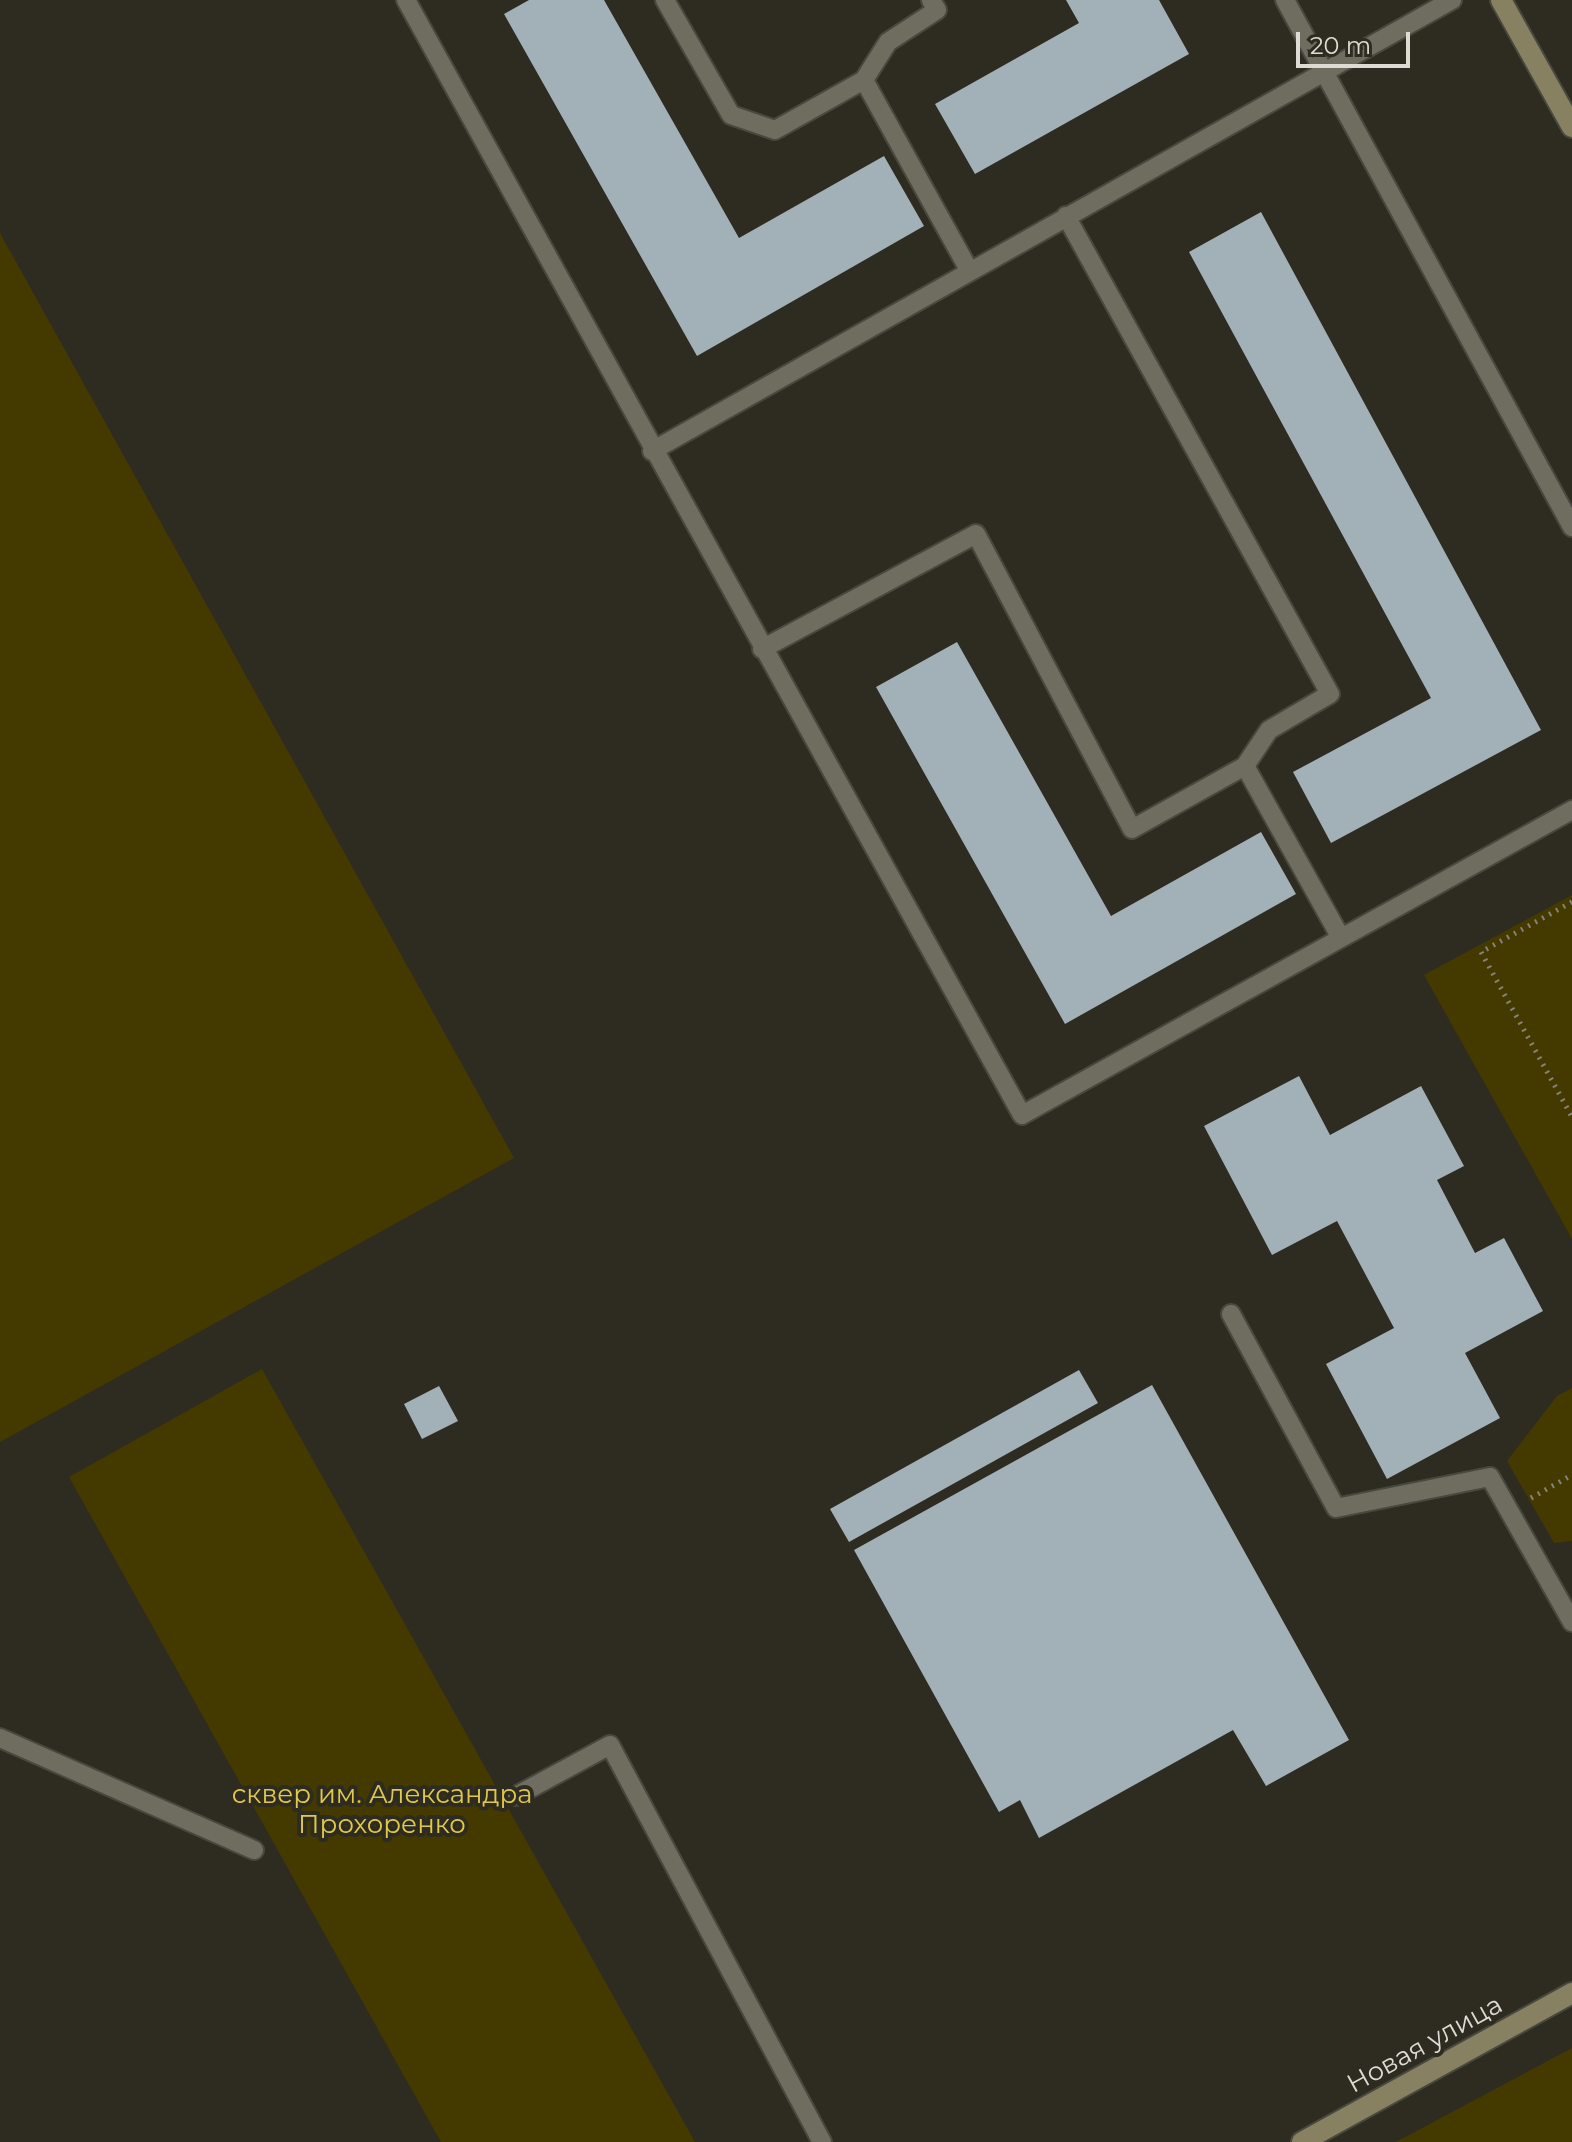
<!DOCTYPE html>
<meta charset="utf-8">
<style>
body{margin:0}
#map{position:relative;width:1572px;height:2142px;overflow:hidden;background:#2e2c21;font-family:Montserrat,sans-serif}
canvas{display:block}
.scale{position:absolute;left:1296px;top:32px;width:114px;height:36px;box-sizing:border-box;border:4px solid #dcdbd4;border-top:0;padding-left:10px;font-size:24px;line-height:28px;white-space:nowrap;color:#dcdbd4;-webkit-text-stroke:6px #2e2c21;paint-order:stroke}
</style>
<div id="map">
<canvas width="1572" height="2142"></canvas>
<div class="scale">20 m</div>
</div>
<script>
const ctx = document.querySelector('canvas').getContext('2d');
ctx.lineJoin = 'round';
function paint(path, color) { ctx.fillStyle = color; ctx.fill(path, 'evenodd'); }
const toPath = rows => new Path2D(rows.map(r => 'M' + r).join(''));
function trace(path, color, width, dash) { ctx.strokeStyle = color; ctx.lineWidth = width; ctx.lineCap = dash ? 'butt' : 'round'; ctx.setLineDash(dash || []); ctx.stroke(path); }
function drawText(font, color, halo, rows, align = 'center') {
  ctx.font = font + ' Montserrat,sans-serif'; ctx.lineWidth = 8; ctx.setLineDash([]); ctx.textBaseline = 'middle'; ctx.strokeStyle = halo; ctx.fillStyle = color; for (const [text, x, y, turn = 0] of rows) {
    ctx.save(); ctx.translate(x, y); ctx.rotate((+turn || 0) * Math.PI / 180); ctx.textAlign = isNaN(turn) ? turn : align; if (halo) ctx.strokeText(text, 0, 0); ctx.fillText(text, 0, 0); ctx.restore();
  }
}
const green = toPath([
 [0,233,514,1158,0,1442],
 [1572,895,1572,1239,1424,975],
 [262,1369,695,2142,441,2142,69,1477],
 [1572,1388,1572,1541,1554,1543,1507,1461,1557,1396],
 [1572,2048,1572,2142,1396,2142]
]);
const building = toPath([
 [529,0,604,0,739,238,884,156,924,226,697,356,504,14],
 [1066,0,1159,0,1189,54,975,174,935,104,1079,23],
 [1261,212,1541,730,1331,843,1293,772,1431,698,1189,252],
 [957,642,1111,916,1261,832,1296,894,1065,1024,876,687],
 [1299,1076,1330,1135,1421,1086,1464,1166,1437,1180,1475,1253,1504,1238,1543,1311,1465,1353,1500,1418,1387,1479,1326,1364,1394,1328,1337,1221,1272,1255,1204,1126],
 [1079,1370,1098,1403,849,1542,830,1509],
 [1152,1385,1349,1740,1266,1786,1233,1730,1039,1838,1020,1800,999,1812,854,1550],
 [439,1386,458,1421,422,1439,404,1404]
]);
const path = toPath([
 [1572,902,1481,952,1572,1117],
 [1531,1498,1572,1475]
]);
const service = toPath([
 [406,0,1022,1115,1572,810],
 [665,0,731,115,775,130,864,80,888,42,937,10,931,0],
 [1285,0,1572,527],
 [864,80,969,270],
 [652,451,1452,0],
 [762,649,976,534,1132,829,1245,766,1269,730,1330,694,1066,216],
 [1245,766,1341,938],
 [1231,1314,1336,1508,1490,1477,1572,1622],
 [0,1738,254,1850],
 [516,1796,610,1745,822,2142]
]);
const secondary = toPath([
 [1501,0,1572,127],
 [1302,2142,1572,1993]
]);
const parkNames = [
 ["сквер им. Александра",382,1795],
 ["Прохоренко",382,1825]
];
const streetNames = [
 ["Новая улица",1425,2045,-29]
];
paint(green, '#443a00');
paint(building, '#a2b1b8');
trace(service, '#49483f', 22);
trace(secondary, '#49483f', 24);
trace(path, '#848279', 5, [2, 6]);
trace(service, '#6f6d60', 18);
trace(secondary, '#878162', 20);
drawText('26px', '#e0c948', '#2e2c21', parkNames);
drawText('26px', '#dcdbd4', '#2e2c21', streetNames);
</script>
